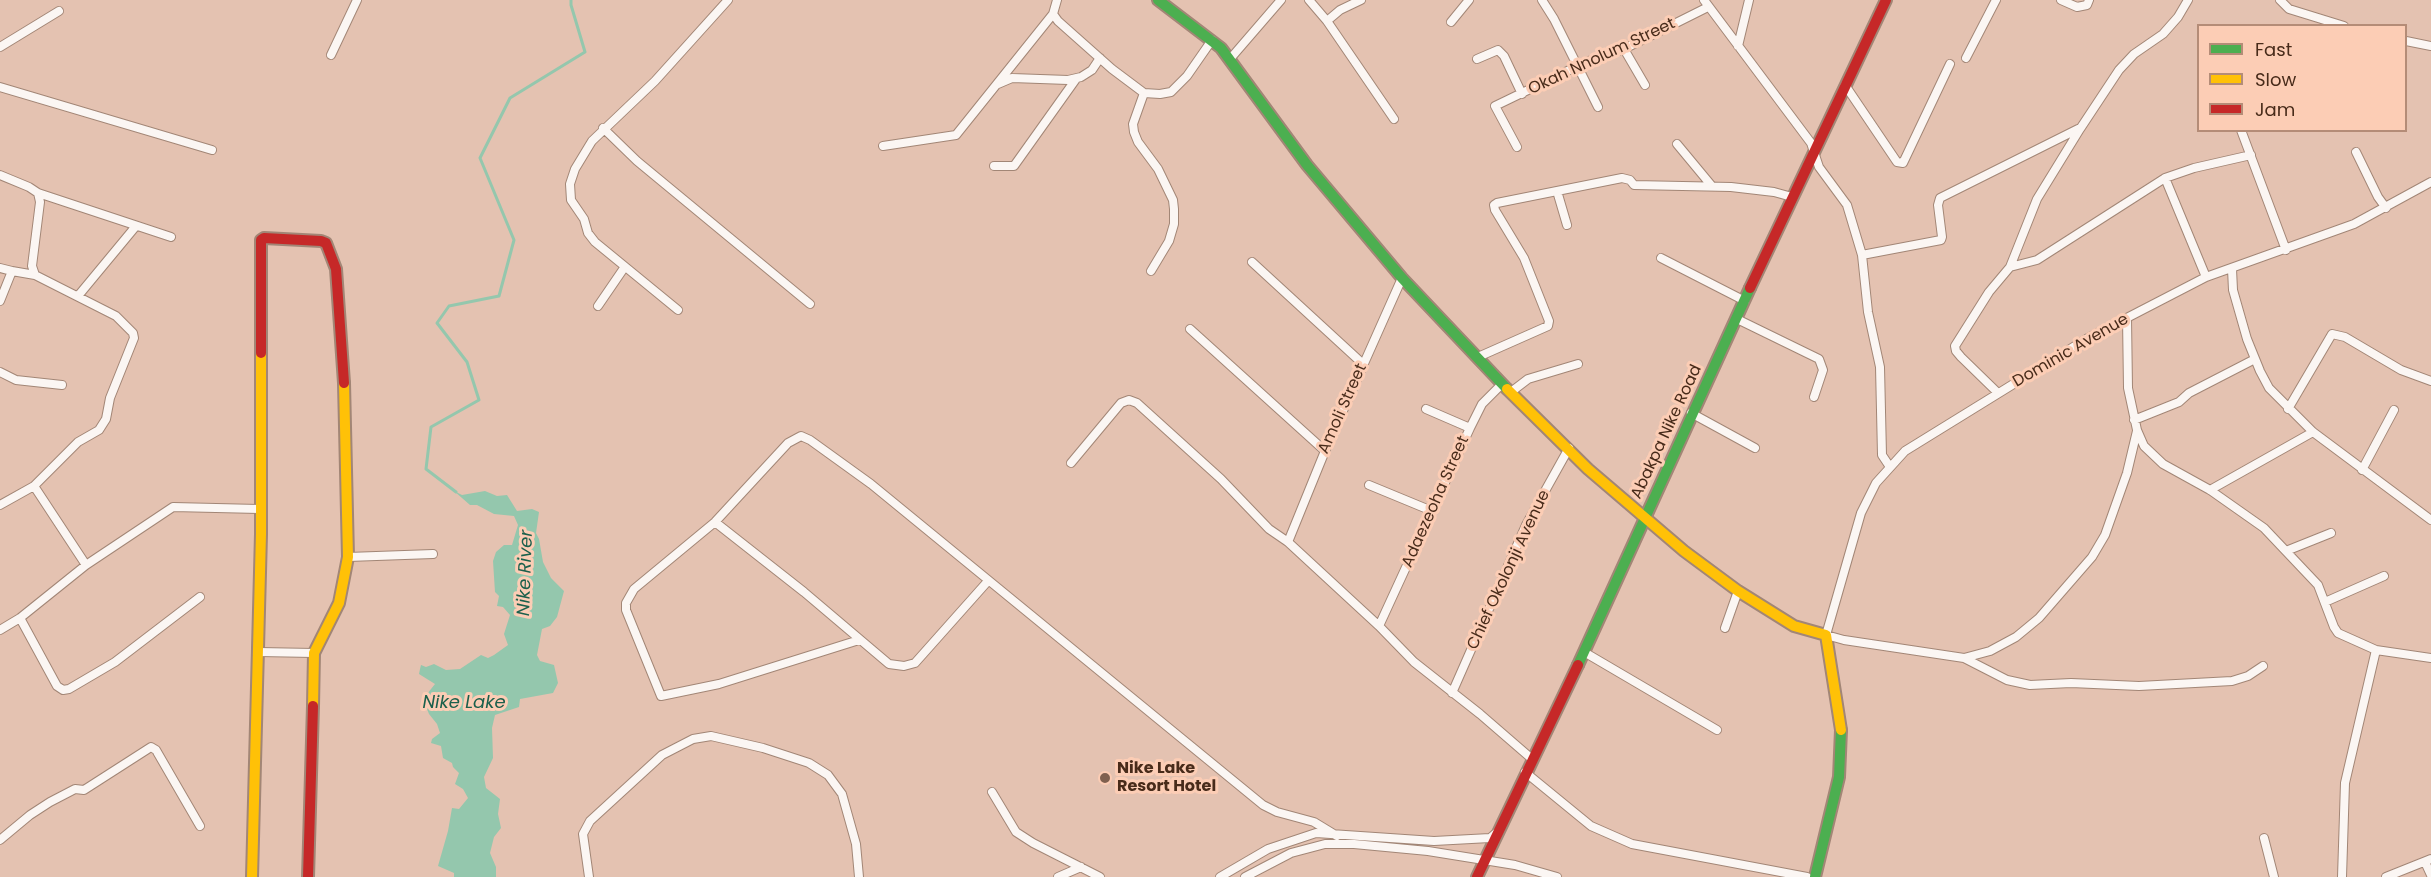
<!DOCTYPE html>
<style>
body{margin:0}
#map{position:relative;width:2431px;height:877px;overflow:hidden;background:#e4c2b1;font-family:Poppins,sans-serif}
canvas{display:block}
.legend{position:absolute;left:2197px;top:24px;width:210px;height:108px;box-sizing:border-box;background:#fccdb5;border:2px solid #b48c77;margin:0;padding:8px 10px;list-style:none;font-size:18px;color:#482b1a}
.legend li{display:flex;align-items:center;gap:12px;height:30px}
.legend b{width:30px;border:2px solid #b48c77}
</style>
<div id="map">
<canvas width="2431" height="877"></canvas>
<ul class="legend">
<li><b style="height:8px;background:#4caf50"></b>Fast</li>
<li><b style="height:8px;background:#ffc107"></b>Slow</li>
<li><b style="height:8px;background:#c62828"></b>Jam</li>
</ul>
</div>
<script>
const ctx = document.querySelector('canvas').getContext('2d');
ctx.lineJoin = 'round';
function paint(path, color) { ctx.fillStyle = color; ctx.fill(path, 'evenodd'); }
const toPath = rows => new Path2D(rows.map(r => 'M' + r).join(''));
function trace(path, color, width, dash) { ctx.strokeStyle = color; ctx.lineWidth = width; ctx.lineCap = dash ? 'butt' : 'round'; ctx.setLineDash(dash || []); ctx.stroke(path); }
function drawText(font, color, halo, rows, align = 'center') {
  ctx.font = font + ' Poppins,sans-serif'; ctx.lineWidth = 6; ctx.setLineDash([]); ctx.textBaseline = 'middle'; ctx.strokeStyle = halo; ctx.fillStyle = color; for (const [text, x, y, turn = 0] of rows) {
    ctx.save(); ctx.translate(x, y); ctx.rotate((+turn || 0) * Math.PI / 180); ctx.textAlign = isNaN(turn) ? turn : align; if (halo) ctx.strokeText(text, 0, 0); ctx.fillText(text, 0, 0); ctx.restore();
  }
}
const water = toPath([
 [454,491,462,495,485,491,497,496,507,495,517,511,532,509,539,512,536,533,539,539,543,562,551,578,564,591,557,617,550,626,542,629,537,655,540,661,554,665,558,683,553,693,520,699,519,707,495,715,492,728,493,758,484,777,486,788,500,799,498,814,501,828,494,837,490,853,496,867,496,877,454,877,454,873,438,866,448,831,452,808,459,809,468,798,463,789,455,784,459,773,453,767,452,763,443,758,441,746,431,743,432,739,440,733,437,724,429,714,423,699,435,684,419,674,420,669,421,665,426,667,434,664,446,670,460,669,481,655,488,658,494,655,508,645,504,634,510,615,503,607,497,606,499,596,495,592,493,561,496,552,504,545,512,545,518,525,514,516,494,514,477,505,470,505]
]);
const stream = toPath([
 [456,492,426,469,431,427,479,400,467,362,437,323,449,306,499,296,514,240,480,158,510,98,585,52,571,5,571,0]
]);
const street = toPath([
 [1057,0,1053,14,1058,21,1112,69,1144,93,1160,94,1171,92,1187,76,1212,40],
 [1309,0,1327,21,1394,119],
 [1542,0,1554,19,1598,107],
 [1704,0,1811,143,1819,167,1847,205,1862,255,1868,312,1880,367,1882,455,1890,467],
 [2061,0,2077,7,2087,5,2089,0],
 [2280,0,2289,9,2344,26],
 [1327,21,1340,10,1361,0],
 [1451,22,1469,0],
 [2406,41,2431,46],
 [1738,46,1749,0],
 [0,47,59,11],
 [1624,49,1645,85],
 [331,55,357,0],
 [1966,58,1996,0],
 [1230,59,1281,0],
 [1477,59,1498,50,1504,56,1522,94],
 [998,84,1012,78,1068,80,1081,77,1092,70,1100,58],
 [1845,85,1897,162,1903,163,1950,64],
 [0,87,212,150],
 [1144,93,1133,124,1134,132,1138,142,1158,169,1173,200,1174,209,1174,224,1169,241,1151,271],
 [603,128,637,161,810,304],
 [2241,130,2286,250],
 [1677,144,1711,185],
 [883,146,956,135,1053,14],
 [1517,147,1495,106,1586,62,1624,49,1708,7],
 [2356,152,2378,197,2386,208],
 [994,166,1014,166,1076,79],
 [0,175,29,187,38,193,171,237],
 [2165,178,2206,277],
 [1557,191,1567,225],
 [1862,255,1941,240,1942,237,1938,205,1940,198,2078,129],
 [1661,258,1745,301],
 [1252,262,1363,364],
 [2010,267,2037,199,2080,129,2119,70,2134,54,2163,34,2178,17,2188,0],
 [0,268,12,271],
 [2232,269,2233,290,2247,339,2260,371,2269,388,2313,432,2431,520],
 [78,296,136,226],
 [0,301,12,271,35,275],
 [598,306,624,268],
 [678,310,595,242,588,233,584,219,571,200,570,184,575,169,592,141,655,81,728,0],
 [2127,318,2128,388,2137,430,2144,446,2163,464,2210,490,2264,528,2318,585,2334,627,2338,633,2376,650,2431,658],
 [1737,319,1819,359,1823,370,1814,397],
 [1190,329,1325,451],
 [1478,357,1548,326,1549,321,1524,258,1495,210,1494,205,1497,203,1622,178,1630,180,1634,185,1731,187,1774,192,1792,197],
 [0,372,16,380,62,385],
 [1511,392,1528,379,1578,364],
 [1998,393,1961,357,1956,351,1955,346,1989,292,2010,267,2037,260,2165,178,2194,168,2251,155],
 [1426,409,1470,428],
 [2288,409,2332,334,2345,337,2401,370,2431,381],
 [1691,413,1755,448],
 [2134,420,2179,402,2189,393,2255,359],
 [1071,463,1121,403,1129,400,1137,403,1221,479,1269,529,1288,542,1379,626,1414,662,1480,714,1532,759],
 [2362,470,2394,410],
 [1369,485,1432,511],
 [34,486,86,565],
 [2210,490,2313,432],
 [0,505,34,486,78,442,99,430,106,419,110,398,134,338,133,333,116,316,35,275,32,266,40,202,38,193],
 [715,522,804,592,889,664,904,666,915,663,988,581],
 [1288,542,1325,451,1402,278],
 [2286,551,2331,533],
 [348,557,433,554],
 [2325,602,2384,576],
 [20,618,57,686,63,690,69,689,115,662,200,597],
 [1379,626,1470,428,1482,404,1502,384],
 [1725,628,1738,591],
 [0,630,20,618,86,565,173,507,259,509],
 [859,640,719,684,661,696,626,610,626,603,634,589,715,522,788,443,801,436,810,440,871,484,1263,805,1277,812,1314,822,1337,836],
 [259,652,314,653],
 [1584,652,1717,730],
 [1964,658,1990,651,2016,637,2039,618,2092,557,2105,535,2127,473,2137,431],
 [2263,666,2248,676,2232,681,2139,686,2071,683,2030,685,2007,680,1964,658,1844,640,1826,635,1861,513,1876,483,1905,451,2088,338,2206,277,2354,224,2431,182],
 [1452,693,1526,525,1569,448],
 [1525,772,1591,826,1632,844,1807,877],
 [992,792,1016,832,1033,843,1100,877],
 [2264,838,2274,877],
 [0,840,30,815,50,802,75,789,84,790,151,747,156,750,200,826],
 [2425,862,2431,875],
 [589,877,583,834,590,821,662,755,693,739,711,736,763,748,809,763,828,775,842,794,856,844,859,877],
 [1058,877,1081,867],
 [1220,877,1268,849,1316,833,1434,841,1490,838,1496,833],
 [1245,877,1291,853,1325,844,1354,844,1428,851,1515,865,1557,877],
 [2342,877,2345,783,2376,650],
 [2386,877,2431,859]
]);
const fast = toPath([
 [1158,0,1221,48,1307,165,1402,278,1507,389],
 [1578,665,1750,288],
 [1815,877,1839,777,1841,730]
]);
const slow = toPath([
 [1507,389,1588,469,1684,551,1738,591,1794,626,1826,635,1841,730],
 [313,706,314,653,339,603,348,557,344,383],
 [252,877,261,534,261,353]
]);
const jam = toPath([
 [1750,288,1886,0],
 [261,353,261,240,264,238,321,241,326,243,336,269,344,383],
 [308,877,313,706],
 [1477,877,1578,665]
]);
const markers = [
 [1105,778,6,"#7f604f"]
];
const streetNames = [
 ["Okah Nnolum Street",1602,57,-25],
 ["Dominic Avenue",2071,351,-30],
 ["Amoli Street",1343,409,-66],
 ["Abakpa Nike Road",1667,432,-65],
 ["Adaezeoha Street",1436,502,-66],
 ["Chief Okolonji Avenue",1509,570,-65]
];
const poiNames = [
 ["Nike Lake",1117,769],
 ["Resort Hotel",1117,787]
];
const waterNames = [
 ["Nike River",526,573,-88],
 ["Nike Lake",464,703]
];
paint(water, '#94c7ad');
trace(stream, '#94c7ad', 3);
trace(street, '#a28676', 10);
trace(fast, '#a28676', 14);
trace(slow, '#a28676', 14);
trace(jam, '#a28676', 14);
trace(street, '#fbf6f3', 8);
trace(fast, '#4caf50', 10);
trace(slow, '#ffc107', 10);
trace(jam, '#c62828', 10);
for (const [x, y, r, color] of markers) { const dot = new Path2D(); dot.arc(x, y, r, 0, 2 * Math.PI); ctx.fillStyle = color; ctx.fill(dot); trace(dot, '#fccdb5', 2); }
drawText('16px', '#482b1a', '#fccdb5', streetNames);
drawText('bold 16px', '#482b1a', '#fccdb5', poiNames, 'left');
drawText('italic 18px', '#1c604c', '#fccdb5', waterNames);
</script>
